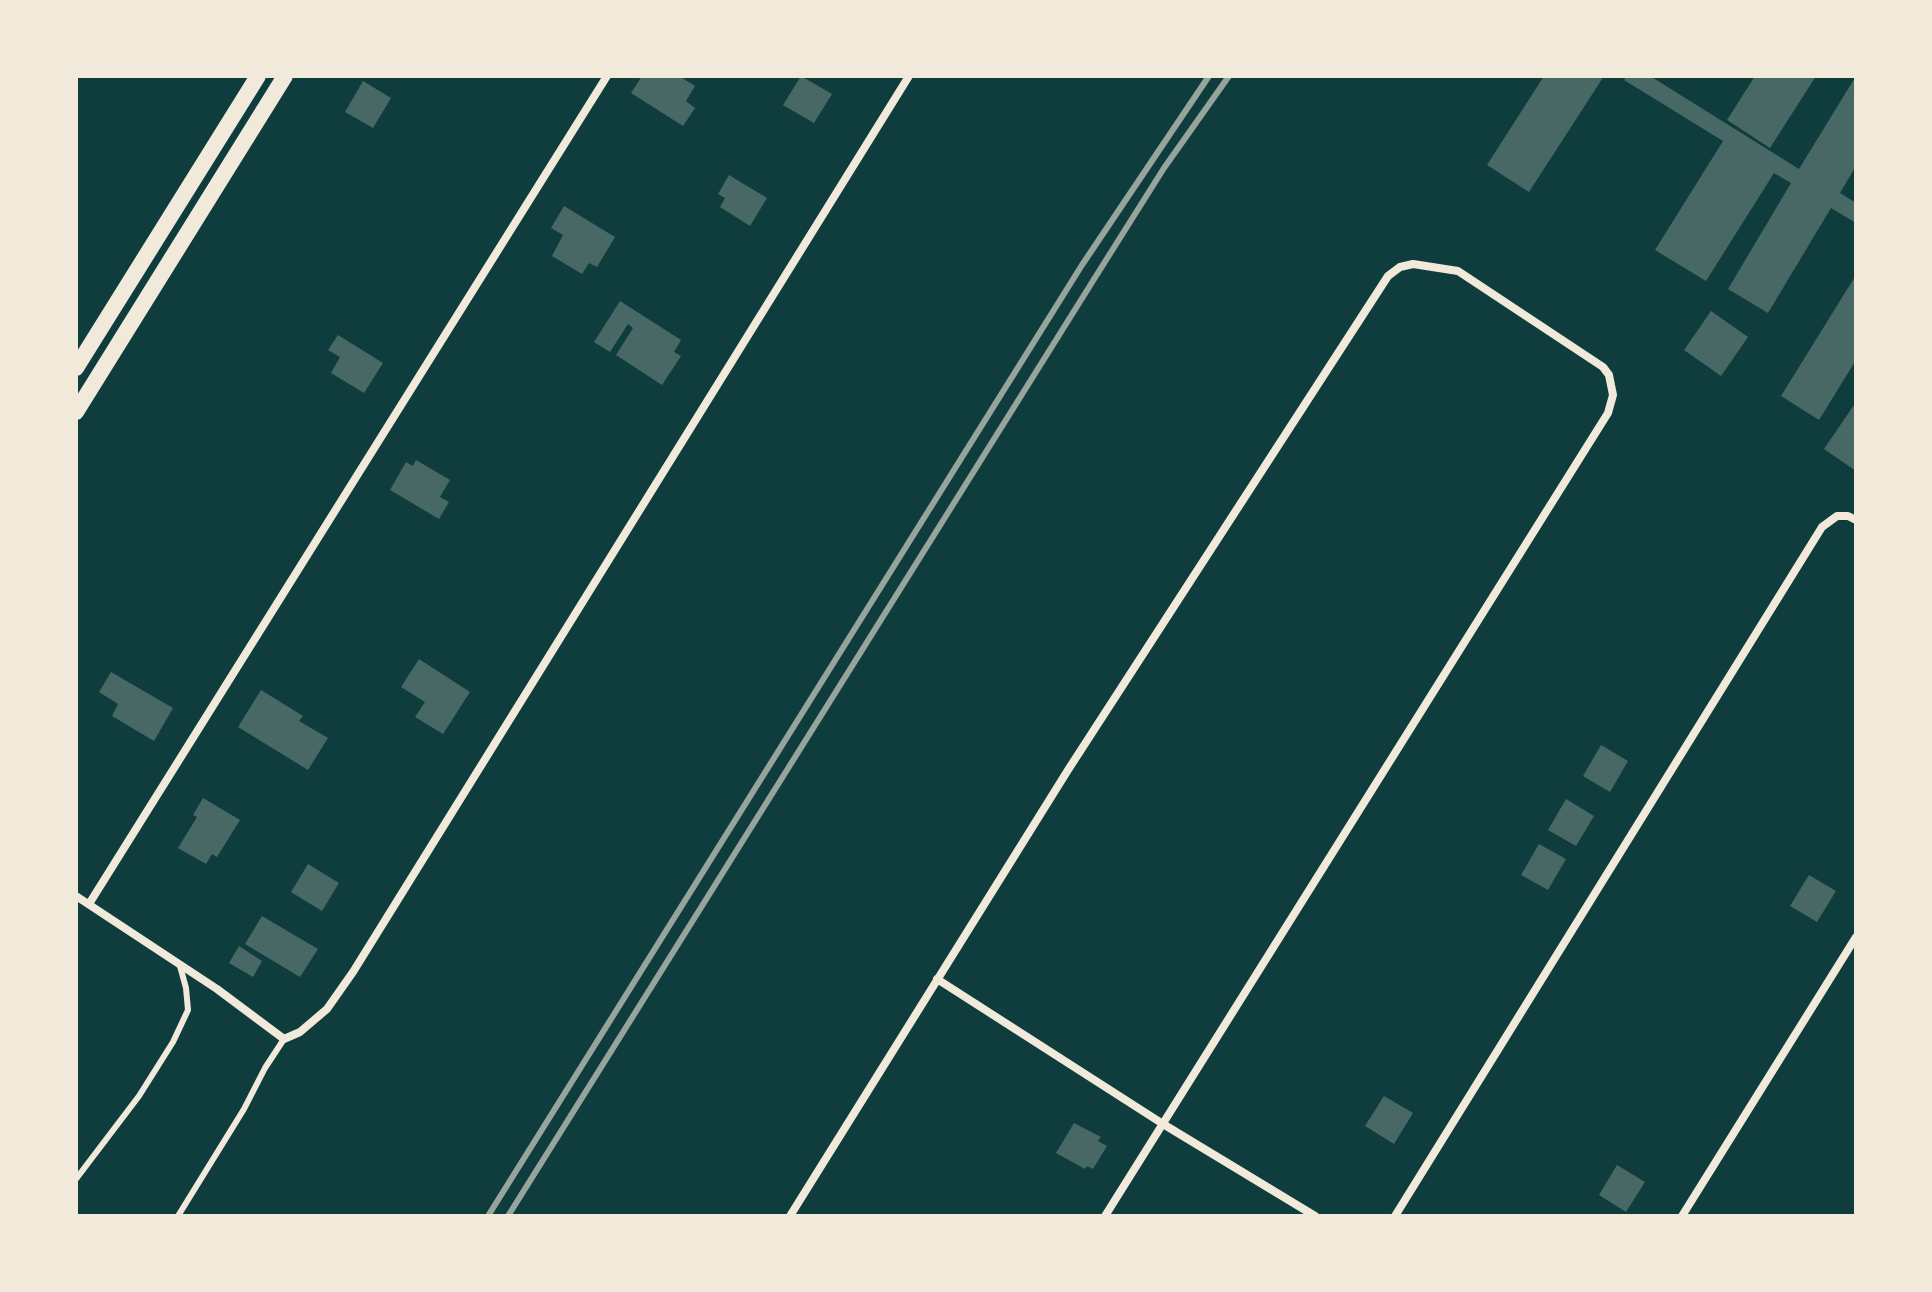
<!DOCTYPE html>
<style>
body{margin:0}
#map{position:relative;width:1932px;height:1292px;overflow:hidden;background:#0f3d3e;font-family:Karla,sans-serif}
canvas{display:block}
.frame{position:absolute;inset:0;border:78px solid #f1e9da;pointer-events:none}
</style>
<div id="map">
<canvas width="1932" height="1292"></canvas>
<div class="frame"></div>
</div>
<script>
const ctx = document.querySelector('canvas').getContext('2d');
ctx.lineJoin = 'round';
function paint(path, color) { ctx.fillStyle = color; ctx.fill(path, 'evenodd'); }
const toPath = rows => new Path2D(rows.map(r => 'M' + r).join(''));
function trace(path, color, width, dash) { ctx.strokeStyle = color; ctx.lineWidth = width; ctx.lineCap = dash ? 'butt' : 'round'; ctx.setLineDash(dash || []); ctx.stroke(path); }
const building = toPath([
 [642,76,679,76,695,86,686,101,695,108,683,126,631,93],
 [801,76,832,94,814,123,783,105],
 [1544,76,1604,76,1529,192,1487,165],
 [1627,76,1650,76,1799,169,1856,76,1856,166,1840,193,1856,203,1856,223,1831,208,1768,313,1728,289,1791,183,1774,173,1706,281,1655,250,1723,141,1624,80],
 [1755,76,1816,76,1770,148,1727,120],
 [363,81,391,98,373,128,345,112],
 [729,175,767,198,750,226,720,207,725,198,718,194],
 [564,206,615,237,597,267,589,263,582,274,552,256,563,235,551,228],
 [1856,275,1856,360,1819,420,1781,396],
 [620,301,681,340,674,352,681,356,662,385,616,355,633,328,628,324,610,352,594,342],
 [1711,311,1748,337,1721,376,1684,350],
 [338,335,383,363,364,393,331,373,340,357,328,350],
 [1856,402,1856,471,1824,449],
 [416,460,450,480,440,497,449,502,439,519,390,490,406,462,413,466],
 [419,659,470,692,443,734,415,717,425,702,401,687],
 [111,672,173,708,154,741,112,716,118,704,99,692],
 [261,690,303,716,299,721,328,738,308,770,238,727],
 [1601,745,1628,761,1610,792,1583,776],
 [203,798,240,820,217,857,212,854,206,864,178,848,197,817,193,815],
 [1566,799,1594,816,1576,846,1548,830],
 [1539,844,1566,859,1548,890,1521,875],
 [308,864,339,883,322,911,291,892],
 [1809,875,1836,891,1817,922,1790,906],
 [262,916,318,949,300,977,245,944],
 [239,946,262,961,253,977,229,963],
 [1384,1096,1413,1113,1394,1144,1365,1126],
 [1074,1123,1101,1137,1098,1141,1107,1146,1093,1169,1087,1166,1085,1169,1056,1153],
 [1617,1165,1645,1182,1626,1212,1599,1195]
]);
const service = toPath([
 [76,1179,139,1096,173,1042,188,1010,186,988,180,966],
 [178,1216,244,1109,265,1068,284,1039]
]);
const minor = toPath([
 [76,896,217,989,284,1039,300,1032,327,1009,353,972,909,76],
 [89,904,607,76],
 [937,979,1163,1124,1315,1216],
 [790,1216,1068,770,1388,276,1400,267,1413,264,1458,271,1603,367,1609,375,1613,395,1608,413,1105,1216],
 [1395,1216,1822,527,1837,516,1848,516,1856,520],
 [1682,1216,1856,937]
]);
const secondary = toPath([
 [76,368,258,76],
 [76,412,285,76]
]);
const rail = toPath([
 [488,1216,1082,265,1209,76],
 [508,1216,1096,276,1164,168,1229,76]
]);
paint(building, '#486865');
trace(service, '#f1e9da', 6);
trace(minor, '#f1e9da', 8);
trace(secondary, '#f1e9da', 16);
trace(rail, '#97a49c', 6);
</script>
